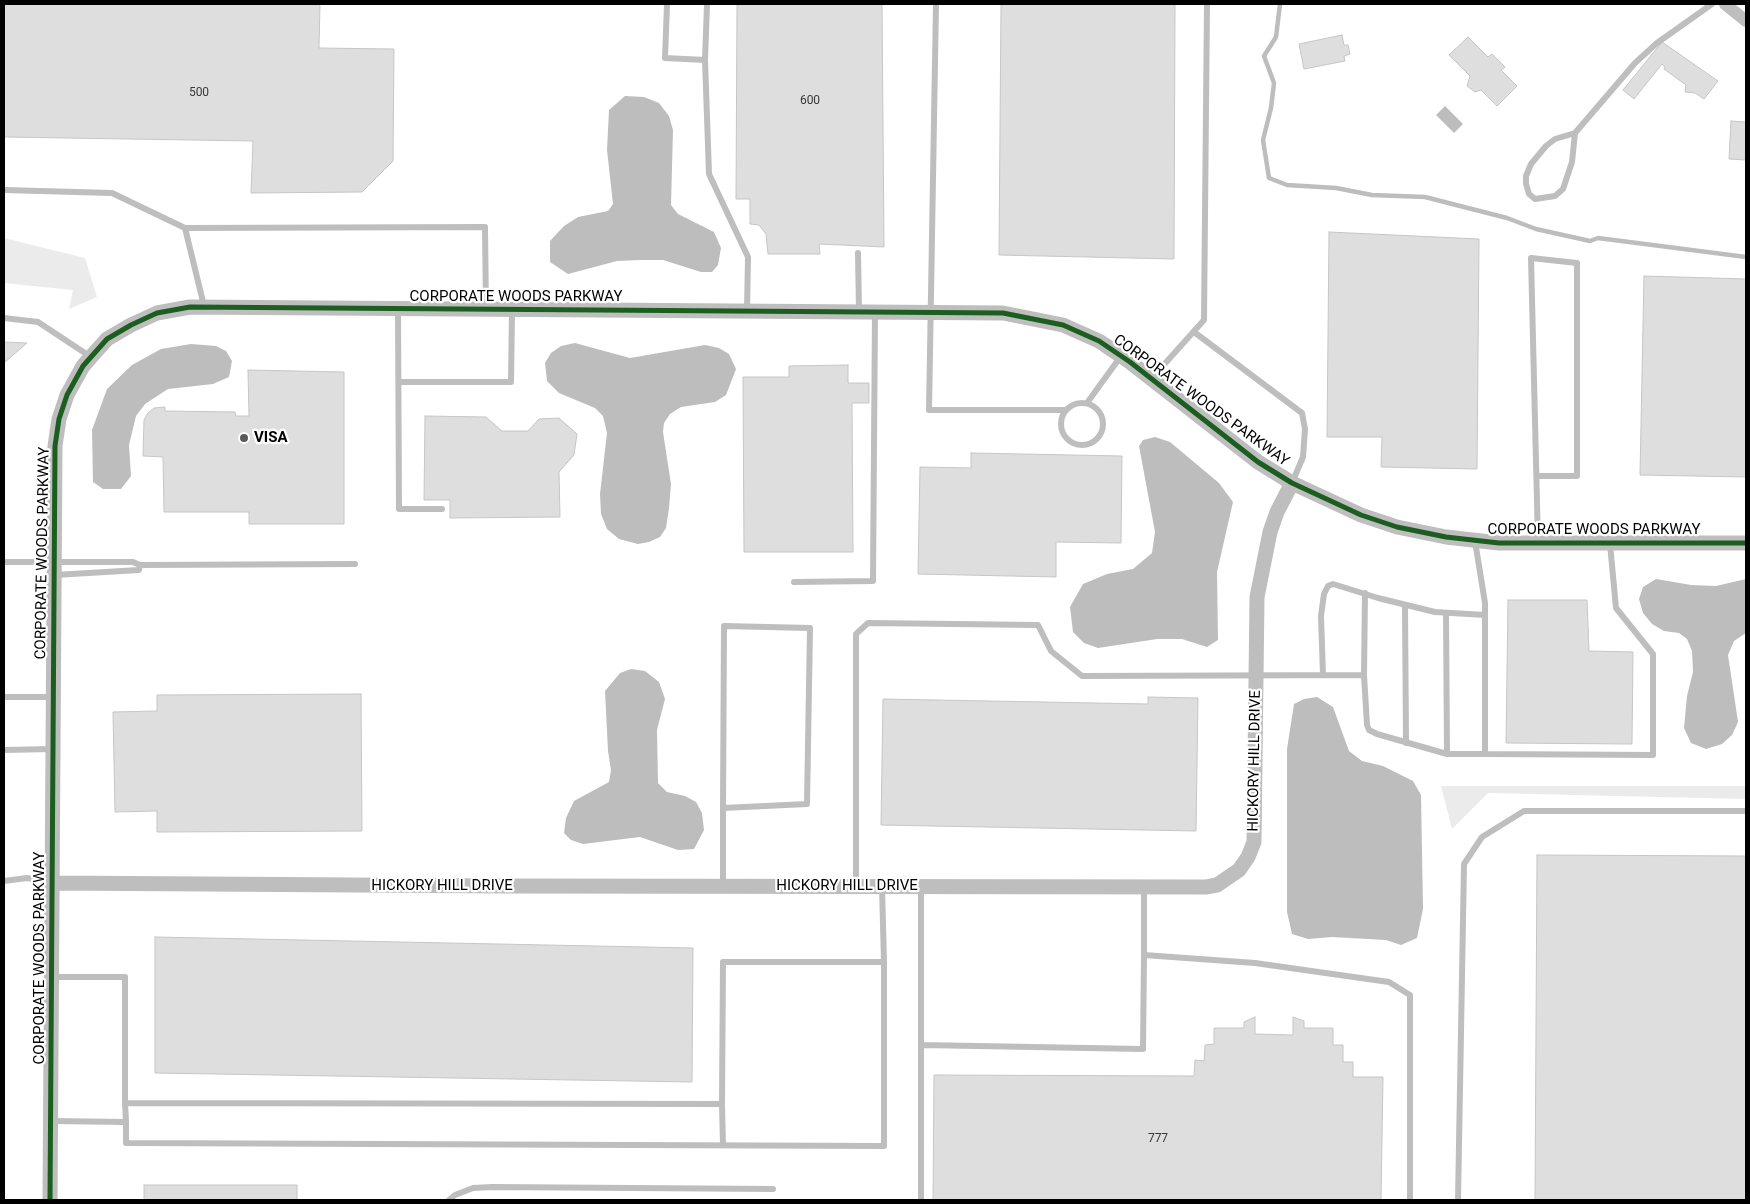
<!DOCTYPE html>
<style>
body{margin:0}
#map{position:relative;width:1750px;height:1204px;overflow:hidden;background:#fff;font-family:Roboto,sans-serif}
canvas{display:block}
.frame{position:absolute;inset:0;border:5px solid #000;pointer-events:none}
</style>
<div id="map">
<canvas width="1750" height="1204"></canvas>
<div class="frame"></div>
</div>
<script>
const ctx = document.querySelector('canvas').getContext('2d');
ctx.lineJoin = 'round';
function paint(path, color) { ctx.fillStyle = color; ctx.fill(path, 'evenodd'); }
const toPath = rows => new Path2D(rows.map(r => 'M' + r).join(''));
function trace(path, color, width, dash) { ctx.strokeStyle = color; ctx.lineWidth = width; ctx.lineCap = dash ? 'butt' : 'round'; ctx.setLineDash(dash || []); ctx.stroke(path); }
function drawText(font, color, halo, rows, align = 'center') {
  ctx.font = font + ' Roboto,sans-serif'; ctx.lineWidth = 4.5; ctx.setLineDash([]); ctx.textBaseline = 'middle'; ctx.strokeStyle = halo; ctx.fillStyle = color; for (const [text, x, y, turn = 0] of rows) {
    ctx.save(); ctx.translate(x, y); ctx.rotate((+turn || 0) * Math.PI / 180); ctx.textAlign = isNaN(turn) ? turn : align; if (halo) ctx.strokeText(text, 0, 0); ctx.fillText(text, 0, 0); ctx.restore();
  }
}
const green = toPath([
 [4,238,85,258,97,297,69,309,73,290,4,283],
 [1441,786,1746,786,1746,799,1488,793,1452,829]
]);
const water = toPath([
 [625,96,644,97,659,103,669,116,673,130,671,205,678,214,714,232,721,248,718,265,712,272,701,272,663,260,640,260,617,261,568,274,550,262,550,241,564,226,578,217,608,211,613,204,607,150,609,110],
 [1445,106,1463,124,1454,133,1436,115],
 [575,343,630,358,705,345,719,348,729,354,736,369,726,395,715,402,681,407,670,414,664,423,663,432,671,484,669,508,666,528,660,537,649,542,638,544,619,539,607,529,601,514,600,494,607,433,603,416,595,408,559,393,547,381,545,363,551,353,561,346],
 [191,344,216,346,226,351,232,361,229,377,213,384,168,389,145,404,136,416,129,445,131,476,121,489,103,489,93,482,92,430,107,389,132,365,161,349],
 [1155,437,1170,442,1219,483,1233,502,1217,572,1218,640,1207,647,1182,639,1157,639,1098,648,1084,643,1073,632,1070,607,1083,584,1107,574,1133,569,1152,553,1155,532,1139,446,1143,440],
 [1656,579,1691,585,1716,586,1746,579,1746,633,1734,641,1728,655,1738,722,1732,735,1722,744,1706,749,1691,743,1684,728,1687,696,1693,672,1692,651,1687,639,1679,633,1664,631,1652,624,1643,613,1639,599,1643,587],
 [631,669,645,671,659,682,665,699,657,730,658,783,667,792,685,796,696,802,702,813,704,830,694,849,678,850,640,837,583,844,571,840,564,833,566,818,574,801,609,782,611,770,608,751,605,691,620,673],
 [1317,697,1333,707,1349,751,1362,761,1383,766,1413,781,1421,795,1423,909,1417,938,1401,945,1386,940,1332,937,1308,939,1292,934,1287,912,1287,749,1294,704,1304,699]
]);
const stream = toPath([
 [1280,4,1276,37,1264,56,1274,83,1271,108,1263,140,1269,178,1287,185,1336,188,1372,195,1425,197,1507,218,1536,229,1590,241,1598,238,1746,257]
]);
const building = toPath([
 [4,4,320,4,319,48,394,49,393,161,362,192,251,193,253,141,4,137,4,4],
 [737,4,882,4,884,247,819,244,820,254,768,254,766,234,759,225,750,224,750,199,736,199,737,4],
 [1001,4,1175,4,1174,259,999,255,1001,4],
 [1342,35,1344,45,1348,45,1350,54,1344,56,1345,61,1304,69,1299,44,1342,35],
 [1468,37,1488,57,1492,54,1505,67,1501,70,1517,86,1497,106,1481,90,1475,92,1467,86,1470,76,1449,55,1468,37],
 [1662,42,1718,81,1704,99,1695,93,1685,92,1686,85,1664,69,1665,67,1662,64,1634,99,1623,90,1662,42],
 [1731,121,1746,122,1746,160,1729,159,1731,121],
 [1329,232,1479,239,1477,469,1381,467,1382,437,1327,437,1329,232],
 [1644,276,1746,279,1746,477,1640,475,1644,276],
 [4,342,27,343,4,363,4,342],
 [848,365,848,383,869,383,869,403,852,403,853,552,744,552,743,377,789,377,789,366,848,365],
 [248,370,344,372,344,524,249,524,249,512,164,512,163,457,143,456,144,420,148,413,154,408,165,407,165,411,235,412,236,416,249,416,248,370],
 [425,416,486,417,502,431,528,431,539,419,559,418,577,434,574,455,559,472,560,517,450,518,450,500,424,500,425,416],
 [971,453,1122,456,1121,543,1056,542,1056,577,918,574,920,467,971,468,971,453],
 [1508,600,1587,600,1589,651,1633,652,1632,744,1506,743,1508,600],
 [361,694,362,831,157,832,157,811,115,812,113,712,157,711,157,695,361,694],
 [1148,697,1198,698,1196,831,881,825,883,699,1148,704,1148,697],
 [1537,855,1746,856,1746,1200,1535,1200,1537,855],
 [155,937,693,948,692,1082,155,1073,155,937],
 [1255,1017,1255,1034,1293,1035,1293,1017,1304,1021,1304,1028,1333,1028,1333,1045,1343,1045,1343,1062,1353,1062,1353,1077,1383,1077,1381,1200,933,1200,934,1075,1194,1076,1195,1060,1204,1061,1205,1045,1214,1044,1214,1028,1244,1028,1244,1022,1255,1017],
 [144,1185,297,1185,297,1200,144,1200,144,1185]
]);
const service = toPath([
 [667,4,665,58,705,60],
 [707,4,705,60,709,174,748,257,747,311],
 [936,4,929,410,1066,410],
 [1575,133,1572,162,1563,189,1555,196,1535,199,1529,194,1526,184,1526,176,1531,164,1546,146,1555,139,1575,133,1635,63,1657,43,1712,4],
 [4,190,112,193,185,228],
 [858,253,859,311],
 [204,306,185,228,485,227,486,309],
 [398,309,399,509,442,509],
 [4,318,38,322,91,357],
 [1194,332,1302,413,1305,429,1303,457,1292,483],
 [1152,378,1204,320,1207,4],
 [399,382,511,382,512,310],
 [1087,403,1121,356],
 '1061 424a21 21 0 1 1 42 0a21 21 0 1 1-42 0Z',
 [1538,476,1577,476,1577,263,1531,258,1538,543],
 [1475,541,1485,603,1485,754,1653,755,1653,654,1616,608,1610,544],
 [4,562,133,562,140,565,355,564],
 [55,575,139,570,140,565],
 [794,582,873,581,875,313],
 [1405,605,1406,743],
 [1446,613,1447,754],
 [1323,675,1321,616,1324,594,1328,586,1333,584,1378,598,1435,612,1485,615],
 [1364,675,1365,593],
 [4,697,52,697],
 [4,750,53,749],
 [4,881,27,878,52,882],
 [723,886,723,808,724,626,810,628,807,804,723,808],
 [856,886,856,634,868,623,1038,625,1051,651,1082,676,1364,675,1367,725,1369,730,1377,734,1447,754,1485,754],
 [921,887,921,1200],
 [1144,888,1144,955,1255,963,1389,982,1410,995,1410,1200],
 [52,977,125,977,125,1103,722,1104,723,962,884,962,882,887],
 [921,1045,1143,1049,1144,955],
 [125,1103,126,1122],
 [722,1104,723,1145],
 [51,1121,126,1122,126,1143,884,1146,884,962],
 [449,1200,455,1195,473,1188,492,1187,773,1189],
 [1458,1200,1464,864,1482,837,1524,811,1746,811]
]);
const minor = toPath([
 [1725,4,1746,21]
]);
const tertiary = toPath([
 [53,883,507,886,1206,887,1217,885,1239,870,1248,857,1254,842,1257,597,1270,532,1277,512,1292,483],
 [50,1200,55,446,59,419,67,395,83,366,107,339,131,325,157,313,190,307,1003,313,1063,325,1099,341,1130,362,1258,462,1292,483,1361,515,1397,527,1446,537,1499,543,1746,543]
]);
const cycleway = toPath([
 [50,1200,55,446,59,419,67,395,83,366,107,339,131,325,157,313,190,307,1003,313,1063,325,1099,341,1130,362,1258,462,1292,483,1361,515,1397,527,1446,537,1499,543,1746,543]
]);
const markers = [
 [244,438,5,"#595959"]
];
const numberNames = [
 ["500",199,93],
 ["600",810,101],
 ["777",1158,1139]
];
const streetNames = [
 ["CORPORATE WOODS PARKWAY",516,297],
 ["CORPORATE WOODS PARKWAY",1201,401,36],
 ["CORPORATE WOODS PARKWAY",1594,530],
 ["CORPORATE WOODS PARKWAY",43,553,-89],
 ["HICKORY HILL DRIVE",1255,761,-89],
 ["HICKORY HILL DRIVE",442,886],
 ["HICKORY HILL DRIVE",847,886],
 ["CORPORATE WOODS PARKWAY",40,958,-90]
];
const poiNames = [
 ["VISA",254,438]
];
paint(green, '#ebebeb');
paint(water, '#bdbdbd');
trace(stream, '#bdbdbd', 4.5);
paint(building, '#dedede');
trace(building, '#c6c6c6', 1);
trace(service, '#bebebe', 6);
trace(minor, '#bebebe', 12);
trace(tertiary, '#bebebe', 15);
trace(cycleway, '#1b5e20', 5);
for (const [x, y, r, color] of markers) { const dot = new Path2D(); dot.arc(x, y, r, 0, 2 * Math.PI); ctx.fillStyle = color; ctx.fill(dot); trace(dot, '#fff', 2); }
drawText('12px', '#383838', null, numberNames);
drawText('15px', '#000', '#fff', streetNames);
drawText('bold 15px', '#000', '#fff', poiNames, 'left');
</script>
